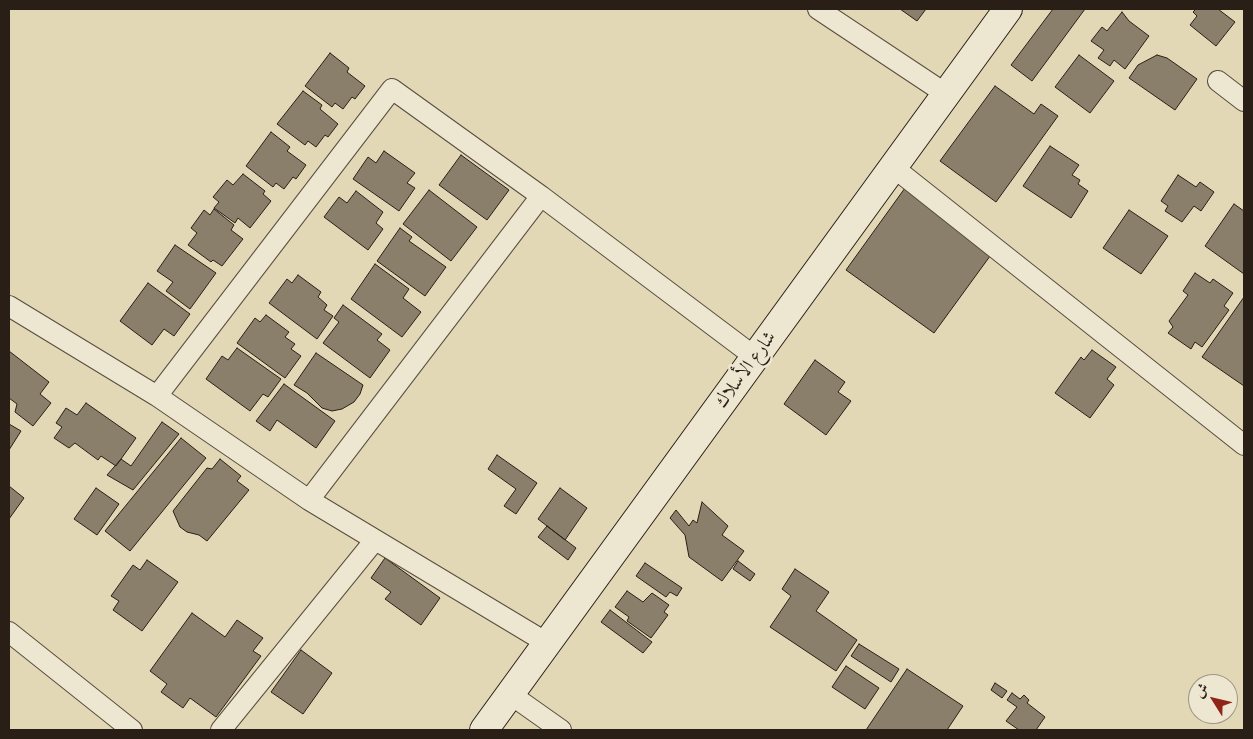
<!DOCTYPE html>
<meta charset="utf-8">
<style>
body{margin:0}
#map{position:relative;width:1253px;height:739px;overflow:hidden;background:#e3d8b6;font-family:"IM FELL French Canon",Amiri,serif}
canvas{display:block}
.frame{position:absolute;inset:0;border:10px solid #2a1f17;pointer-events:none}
.north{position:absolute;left:1188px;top:674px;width:50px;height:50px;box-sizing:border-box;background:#ede6d0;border:1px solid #9f9686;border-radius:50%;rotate:306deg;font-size:14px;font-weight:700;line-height:20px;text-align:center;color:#2a1f17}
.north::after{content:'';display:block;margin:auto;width:18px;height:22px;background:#8f2418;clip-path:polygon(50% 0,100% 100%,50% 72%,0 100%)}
</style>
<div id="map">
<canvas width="1253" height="739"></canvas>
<div class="frame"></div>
<div class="north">ش</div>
</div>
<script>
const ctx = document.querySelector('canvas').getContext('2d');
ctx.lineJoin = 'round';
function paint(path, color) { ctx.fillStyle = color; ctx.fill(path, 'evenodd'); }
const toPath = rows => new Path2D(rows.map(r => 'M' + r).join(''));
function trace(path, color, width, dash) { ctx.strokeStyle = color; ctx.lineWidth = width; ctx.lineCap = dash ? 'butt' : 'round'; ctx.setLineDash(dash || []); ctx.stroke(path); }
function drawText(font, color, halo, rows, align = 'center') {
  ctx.font = font + ' "IM FELL French Canon",Amiri,serif'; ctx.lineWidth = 5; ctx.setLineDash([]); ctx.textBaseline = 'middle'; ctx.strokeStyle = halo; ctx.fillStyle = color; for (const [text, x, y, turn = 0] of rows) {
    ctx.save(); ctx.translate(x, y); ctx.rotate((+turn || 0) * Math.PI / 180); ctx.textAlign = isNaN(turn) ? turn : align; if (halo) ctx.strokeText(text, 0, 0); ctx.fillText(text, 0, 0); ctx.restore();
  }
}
const building = toPath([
 [900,9,926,9,917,21,900,9],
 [1053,9,1085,9,1032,81,1011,65,1053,9],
 [1196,9,1218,9,1235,22,1216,46,1190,25,1197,16,1193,12,1196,9],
 [1122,12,1129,21,1149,36,1125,69,1114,60,1110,66,1098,58,1104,50,1091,41,1102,27,1107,31,1122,12],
 [330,53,349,68,347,72,365,86,355,99,352,97,343,109,335,103,332,107,305,86,330,53],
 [1079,55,1114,81,1090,113,1055,87,1079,55],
 [1157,55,1167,58,1197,79,1175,110,1129,78,1138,65,1157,55],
 [995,86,1034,114,1041,104,1058,116,996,202,940,161,995,86],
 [303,91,322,105,320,109,338,124,328,137,325,135,316,147,308,141,305,145,277,124,303,91],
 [271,132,290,147,287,151,306,165,296,179,293,177,284,189,276,183,273,187,246,166,271,132],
 [1050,146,1079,165,1072,175,1080,180,1078,184,1088,191,1071,218,1023,186,1050,146],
 [384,151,415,173,407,183,415,188,399,211,353,179,368,157,376,163,384,151],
 [461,155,509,190,487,220,439,185,461,155],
 [243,174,265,191,263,194,271,201,250,228,238,218,235,223,214,208,219,202,213,197,227,180,233,185,243,174],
 [1178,175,1196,187,1200,182,1214,192,1201,211,1194,206,1182,222,1165,211,1168,206,1161,201,1178,175],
 [905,188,993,252,934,333,846,270,905,188],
 [429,190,477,227,451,261,403,224,429,190],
 [356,191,383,212,376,223,383,229,368,250,324,217,339,197,347,203,356,191],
 [1234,204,1244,211,1244,274,1205,246,1234,204],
 [214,209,234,225,231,230,243,239,222,266,213,260,211,262,188,245,197,233,191,228,204,210,210,215,214,209],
 [1129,210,1168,236,1141,274,1103,248,1129,210],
 [400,228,412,237,409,241,446,267,425,296,377,261,400,228],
 [175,245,216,273,190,309,166,291,173,282,157,271,175,245],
 [375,264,409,289,403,298,421,312,402,337,351,299,375,264],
 [1195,273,1210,283,1213,279,1233,293,1224,306,1229,310,1202,347,1195,342,1191,349,1168,333,1173,327,1169,321,1188,295,1183,291,1195,273],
 [298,275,321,292,318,297,327,305,324,310,333,316,317,339,269,303,287,279,292,283,298,275],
 [148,283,190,314,174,336,164,329,152,345,120,321,148,283],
 [1244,297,1244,386,1202,357,1244,297],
 [343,305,382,334,377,340,390,350,370,378,323,343,339,322,334,318,343,305],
 [266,315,289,332,285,337,295,344,291,349,301,356,285,378,237,343,255,318,260,322,266,315],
 [237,348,281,379,268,397,263,394,250,411,206,379,222,356,228,360,237,348],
 [1092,350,1116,367,1107,379,1114,385,1090,418,1055,393,1081,357,1084,360,1092,350],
 [9,351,49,382,40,394,51,403,33,426,15,412,17,404,9,398,9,351],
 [316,353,363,385,360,394,354,402,342,409,332,411,322,408,307,393,294,385,316,353],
 [815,360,845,382,838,392,851,401,826,435,784,404,815,360],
 [284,384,335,421,316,448,277,420,270,431,256,421,284,384],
 [86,403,136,438,116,466,101,456,98,460,75,443,69,448,54,438,62,427,56,423,66,408,77,415,86,403],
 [162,422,179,434,133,490,107,475,121,459,131,466,162,422],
 [9,424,21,431,9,450,9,424],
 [181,438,206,458,130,551,105,531,181,438],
 [497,455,537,483,516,514,504,506,516,489,488,469,497,455],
 [220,459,241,476,237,481,249,490,207,541,199,535,187,532,180,527,173,511,207,468,212,469,220,459],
 [9,486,24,498,9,519,9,486],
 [96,488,119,504,97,535,74,519,96,488],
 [560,488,587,508,565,540,538,519,560,488],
 [702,502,728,526,722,535,744,551,722,581,689,557,685,535,670,518,676,510,689,526,693,520,697,523,702,502],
 [547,526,576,548,568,560,538,537,547,526],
 [385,558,440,598,421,625,385,599,391,592,371,578,385,558],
 [147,560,178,582,142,631,113,610,119,601,111,596,133,565,140,570,147,560],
 [738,561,755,574,750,581,733,569,738,561],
 [645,563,682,588,677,596,670,592,666,597,636,576,645,563],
 [795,569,829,592,816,611,857,640,836,671,770,627,791,596,782,589,795,569],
 [627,591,643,602,652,593,669,605,664,612,668,615,651,638,627,621,629,617,615,607,627,591],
 [610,610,652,642,643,653,601,622,610,610],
 [192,613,225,637,237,620,263,638,253,651,261,656,216,717,190,698,183,708,161,692,167,684,150,671,192,613],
 [859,644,899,669,891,682,851,656,859,644],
 [301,650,332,673,303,714,271,692,301,650],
 [846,666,879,688,865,709,832,687,846,666],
 [907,669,963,706,947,730,866,730,907,669],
 [995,683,1007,691,1002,698,991,690,995,683],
 [1012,693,1020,699,1024,695,1029,700,1027,703,1045,717,1036,730,1019,730,1006,721,1017,707,1007,700,1012,693]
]);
const street = toPath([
 [818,9,946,94],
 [1218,81,1244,101],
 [893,167,1244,445],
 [541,196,755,357],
 [9,306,157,396,309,500,547,643],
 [157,396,392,89,541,196,309,500],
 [9,632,132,730],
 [510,694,561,730],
 [221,730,375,540]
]);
const secondary = toPath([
 [484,730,1008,9]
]);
const streetNames = [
 ["شارع الأسلاك",746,370,-54]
];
paint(building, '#8a7f6a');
trace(building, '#2a1f17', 1);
trace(street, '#584d3f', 22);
trace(secondary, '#2a1f17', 30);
trace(street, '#ede6d0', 20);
trace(secondary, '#ede6d0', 28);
drawText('19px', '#2a1f17', '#ede6d0', streetNames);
</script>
